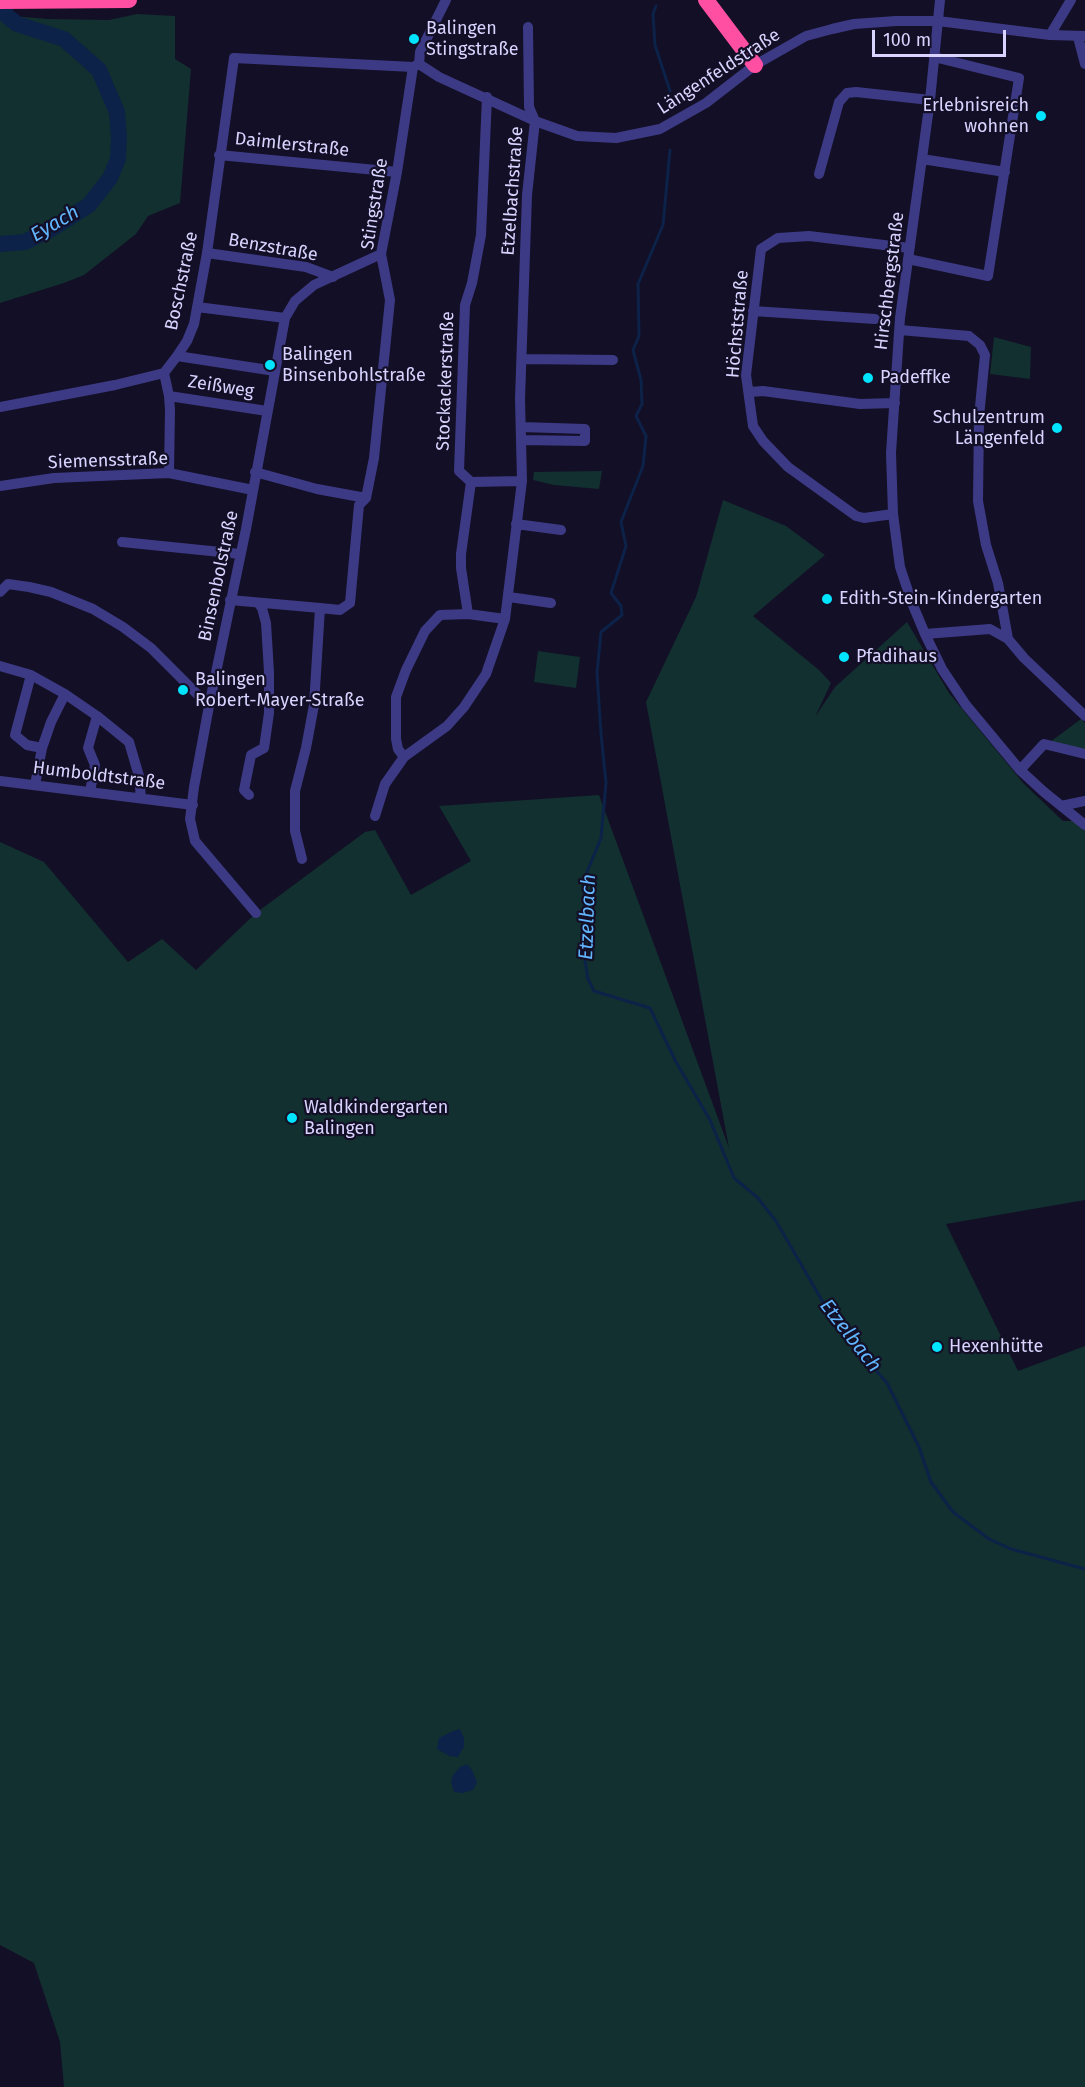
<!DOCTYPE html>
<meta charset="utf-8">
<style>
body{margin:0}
#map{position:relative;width:1085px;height:2087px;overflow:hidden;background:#130f26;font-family:"Fira Sans",sans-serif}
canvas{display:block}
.scale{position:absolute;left:872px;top:30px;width:134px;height:27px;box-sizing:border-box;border:3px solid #d9d4ff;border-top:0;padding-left:8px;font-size:18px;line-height:21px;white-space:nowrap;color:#d9d4ff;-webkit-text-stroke:4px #130f26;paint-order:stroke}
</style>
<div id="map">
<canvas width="1085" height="2087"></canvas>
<div class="scale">100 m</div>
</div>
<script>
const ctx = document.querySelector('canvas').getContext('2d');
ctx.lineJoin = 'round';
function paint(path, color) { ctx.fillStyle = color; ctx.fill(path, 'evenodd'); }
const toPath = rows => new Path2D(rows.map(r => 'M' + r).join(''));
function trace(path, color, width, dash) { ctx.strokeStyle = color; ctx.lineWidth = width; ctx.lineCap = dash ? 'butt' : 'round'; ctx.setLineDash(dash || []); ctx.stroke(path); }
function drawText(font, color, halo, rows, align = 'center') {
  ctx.font = font + ' "Fira Sans",sans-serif'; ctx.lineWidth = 4.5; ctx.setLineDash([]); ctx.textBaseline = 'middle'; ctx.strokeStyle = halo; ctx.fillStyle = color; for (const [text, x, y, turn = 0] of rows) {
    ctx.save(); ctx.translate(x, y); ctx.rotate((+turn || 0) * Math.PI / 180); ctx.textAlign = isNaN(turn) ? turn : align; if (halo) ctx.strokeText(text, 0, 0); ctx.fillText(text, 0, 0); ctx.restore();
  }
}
const green = toPath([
 [137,14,175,16,175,59,191,69,180,203,148,216,136,234,84,275,64,283,0,303,0,15,48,19,109,20],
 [994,337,1031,347,1030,379,990,374],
 [602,471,599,489,554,485,533,480,534,472],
 [723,500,786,526,825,555,753,616,819,670,831,683,815,717,835,687,907,622,949,693,1024,784,1063,821,1085,821,1085,1200,946,1224,1018,1371,1085,1346,1085,2087,64,2087,60,2042,34,1963,0,1945,0,842,44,862,128,962,162,939,196,970,256,913,365,832,375,830,411,895,471,861,439,806,599,795,729,1148,646,702,696,597],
 [538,651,580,657,576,688,534,682],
 [1081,719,1085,723,1085,751,1050,742]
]);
const water = toPath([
 [460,1729,464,1738,464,1747,458,1757,449,1756,437,1749,439,1738,453,1731],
 [467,1764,472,1770,477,1782,473,1790,463,1793,454,1792,451,1782,453,1775,460,1767]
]);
const stream = toPath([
 [656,6,653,14,655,45,670,91],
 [670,150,663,225,638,284,639,336,633,350,641,380,642,404,636,416,646,436,643,466,621,522,626,546,611,593,621,606,622,615,601,632,597,673,601,734,606,783,601,838,587,872,585,893,583,948,588,979,594,991,650,1008,676,1062,710,1120,734,1178,757,1197,776,1221,824,1304,852,1343,887,1383,919,1447,931,1482,953,1512,989,1539,1011,1549,1085,1569]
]);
const river = toPath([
 [0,244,25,242,53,228,89,205,110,178,118,159,119,137,117,112,99,70,64,39,17,24,6,15,3,0]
]);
const minor = toPath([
 [940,0,930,100,900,318,891,453,893,514,900,567,912,603,925,634,942,669,966,705,1020,770,1044,792,1085,825],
 [1050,35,1071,0],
 [1078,37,1085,64],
 [419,64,439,77,535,121,577,136,616,138,660,129,706,103,755,65,806,36,832,29,854,24,896,21,938,21,1050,35,1085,36],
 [419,64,420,52,446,0],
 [219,155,397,172],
 [922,159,1005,172],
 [819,174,839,102,847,93,856,92,930,100],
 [207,253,306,267,333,277],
 [908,259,988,276,1019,78,934,57],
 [197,307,285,318],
 [753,311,875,319],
 [900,330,969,336,980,345,985,355,979,417,978,501,986,545,998,583,1008,639,1024,658,1085,716],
 [177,356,275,371],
 [522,359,613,360],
 [164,373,169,396,170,410,169,473],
 [750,392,763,391,860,404,895,403],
 [169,396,267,411],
 [0,407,115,385,164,373,177,356,187,341,194,324,207,253,234,58,413,67,419,64],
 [521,427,585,429,585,441,522,440],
 [255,472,317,489,366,498],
 [522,481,471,482,461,554,461,568,468,614,440,615,425,631,406,670,396,697,396,739,398,749,404,757,447,726,464,707,486,674,505,619,522,481,520,399,527,195,535,121,529,107,528,27],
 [471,482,459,471,465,305,472,283,481,235,487,97],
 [0,486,54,478,169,473,253,490],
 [893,514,864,518,856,516,788,467,763,441,753,426,746,375,761,249,778,238,809,236,909,248],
 [516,524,561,530],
 [122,542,240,554],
 [0,592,8,584,29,587,51,592,93,609,123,627,151,648,209,706],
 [509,597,551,603],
 [230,600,320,608],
 [468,614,505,619],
 [925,634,990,629,1008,639],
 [0,666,31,675,65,694,97,716,129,742,139,776,141,798],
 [31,675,15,735,27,745,42,748],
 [1020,770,1044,744,1085,754],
 [0,781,193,805],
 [35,785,42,748,51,722,65,694],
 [90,792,95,765,88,748,97,716],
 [249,795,244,790,251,755,264,748,269,713,269,672,266,623,262,608,258,603],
 [1061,806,1085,801],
 [375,816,385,784,404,757],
 [302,859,295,831,295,791,306,748,314,705,320,608,340,610,350,603,359,505,366,498,374,458,390,300,381,254,397,172,413,67],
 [256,913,195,841,190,819,194,787,209,706,246,529,285,318,295,301,314,285,381,254]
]);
const highway = toPath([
 [706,0,755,65],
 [0,1,129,0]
]);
const markers = [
 [414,39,6,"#00e5ff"],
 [1041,116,6,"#00e5ff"],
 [270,365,6,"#00e5ff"],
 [868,378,6,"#00e5ff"],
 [1057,428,6,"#00e5ff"],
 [827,599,6,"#00e5ff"],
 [844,657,6,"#00e5ff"],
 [183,690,6,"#00e5ff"],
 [292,1118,6,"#00e5ff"],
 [937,1347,6,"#00e5ff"]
];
const poiNames = [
 ["Balingen",426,29],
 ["Stingstraße",426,50],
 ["Erlebnisreich",1029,106,"right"],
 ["wohnen",1029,127,"right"],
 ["Balingen",282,355],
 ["Binsenbohlstraße",282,376],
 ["Padeffke",880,378],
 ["Schulzentrum",1045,418,"right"],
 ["Längenfeld",1045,439,"right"],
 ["Edith-Stein-Kindergarten",839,599],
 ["Pfadihaus",856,657],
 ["Balingen",195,680],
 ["Robert-Mayer-Straße",195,701],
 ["Waldkindergarten",304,1108],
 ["Balingen",304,1129],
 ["Hexenhütte",949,1347]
];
const streetNames = [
 ["Längenfeldstraße",719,72,-33],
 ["Daimlerstraße",292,145,6],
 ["Etzelbachstraße",513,191,-86],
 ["Stingstraße",375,204,-81],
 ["Benzstraße",273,248,10],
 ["Boschstraße",182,281,-78],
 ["Hirschbergstraße",890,281,-83],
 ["Höchststraße",738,324,-85],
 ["Stockackerstraße",446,381,-88],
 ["Zeißweg",221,387,9],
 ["Siemensstraße",108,461,-2],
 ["Binsenbolstraße",219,576,-78],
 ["Humboldtstraße",99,776,7]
];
const waterNames = [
 ["Eyach",55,224,-30],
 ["Etzelbach",588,917,-88],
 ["Etzelbach",850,1336,52]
];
paint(green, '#12302f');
paint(water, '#0c2248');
trace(stream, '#0c2248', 3);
trace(river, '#0c2248', 16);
trace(minor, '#3d3a85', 10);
trace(highway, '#ff4fa3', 16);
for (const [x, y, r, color] of markers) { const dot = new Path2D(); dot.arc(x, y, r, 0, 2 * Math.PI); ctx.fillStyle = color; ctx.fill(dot); trace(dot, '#130f26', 2); }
drawText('18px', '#d9d4ff', '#130f26', poiNames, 'left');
drawText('18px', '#d9d4ff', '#130f26', streetNames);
drawText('italic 20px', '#62b6ff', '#130f26', waterNames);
</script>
